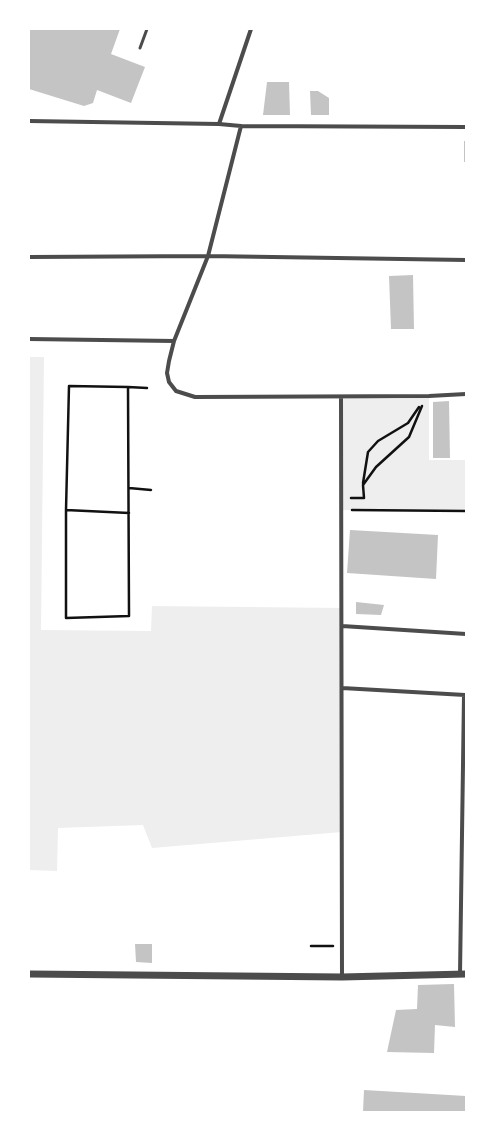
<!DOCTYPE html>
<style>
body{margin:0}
#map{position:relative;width:495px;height:1141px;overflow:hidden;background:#fff;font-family:"PT Sans",sans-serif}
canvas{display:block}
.frame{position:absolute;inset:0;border:30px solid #fff;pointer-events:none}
</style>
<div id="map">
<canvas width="495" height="1141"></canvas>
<div class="frame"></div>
</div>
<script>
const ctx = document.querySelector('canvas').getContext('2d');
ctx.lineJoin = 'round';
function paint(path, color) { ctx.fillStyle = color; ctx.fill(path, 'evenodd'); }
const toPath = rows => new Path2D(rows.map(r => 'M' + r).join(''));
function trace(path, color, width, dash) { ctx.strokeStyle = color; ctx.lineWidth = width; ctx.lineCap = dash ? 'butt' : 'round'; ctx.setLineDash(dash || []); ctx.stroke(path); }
const green = toPath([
 [29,357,44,357,41,630,151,631,152,606,342,608,342,832,152,848,143,825,58,828,57,871,29,870],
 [341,397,395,399,429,398,429,460,466,460,466,511,341,510]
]);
const building = toPath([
 [29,29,120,29,111,54,145,67,131,103,97,90,93,103,84,106,29,89],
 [267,82,289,82,290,115,263,115],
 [310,91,318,91,329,98,329,115,311,115],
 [464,141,466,141,466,162,464,162],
 [413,275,414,329,391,329,389,276],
 [449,401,450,458,433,458,433,402],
 [350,530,438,535,436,579,347,573],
 [356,602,384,605,381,615,356,614],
 [135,944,152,944,152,963,136,962],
 [454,984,455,1027,435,1025,434,1053,387,1052,396,1010,417,1009,418,985],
 [364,1090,466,1096,466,1112,363,1112]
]);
const path = toPath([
 [128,387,129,616,66,618,66,510,69,386,128,387,147,388],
 [363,483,368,452,378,441,408,423,419,407],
 [129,488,151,490],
 [351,498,364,498,363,485,376,467,409,437,422,406],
 [66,510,129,513],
 [352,510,466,511],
 [311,946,333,946]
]);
const service = toPath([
 [140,48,147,29]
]);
const minor = toPath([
 [29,121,219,124,241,126,466,127],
 [219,124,251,29],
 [241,126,208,256,174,341,169,361,167,373,169,382,176,391,195,397,429,396,466,394],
 [29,257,208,256,466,260],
 [29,339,174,341],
 [341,397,342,977],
 [342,626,466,634],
 [342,688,465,695],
 [460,974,464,695]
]);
const tertiary = toPath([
 [29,974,342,977,466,974]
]);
paint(green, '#eee');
paint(building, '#c4c4c4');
trace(path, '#111', 2.5);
trace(service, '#4c4c4c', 3);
trace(minor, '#4c4c4c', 4);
trace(tertiary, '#4c4c4c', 7);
</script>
